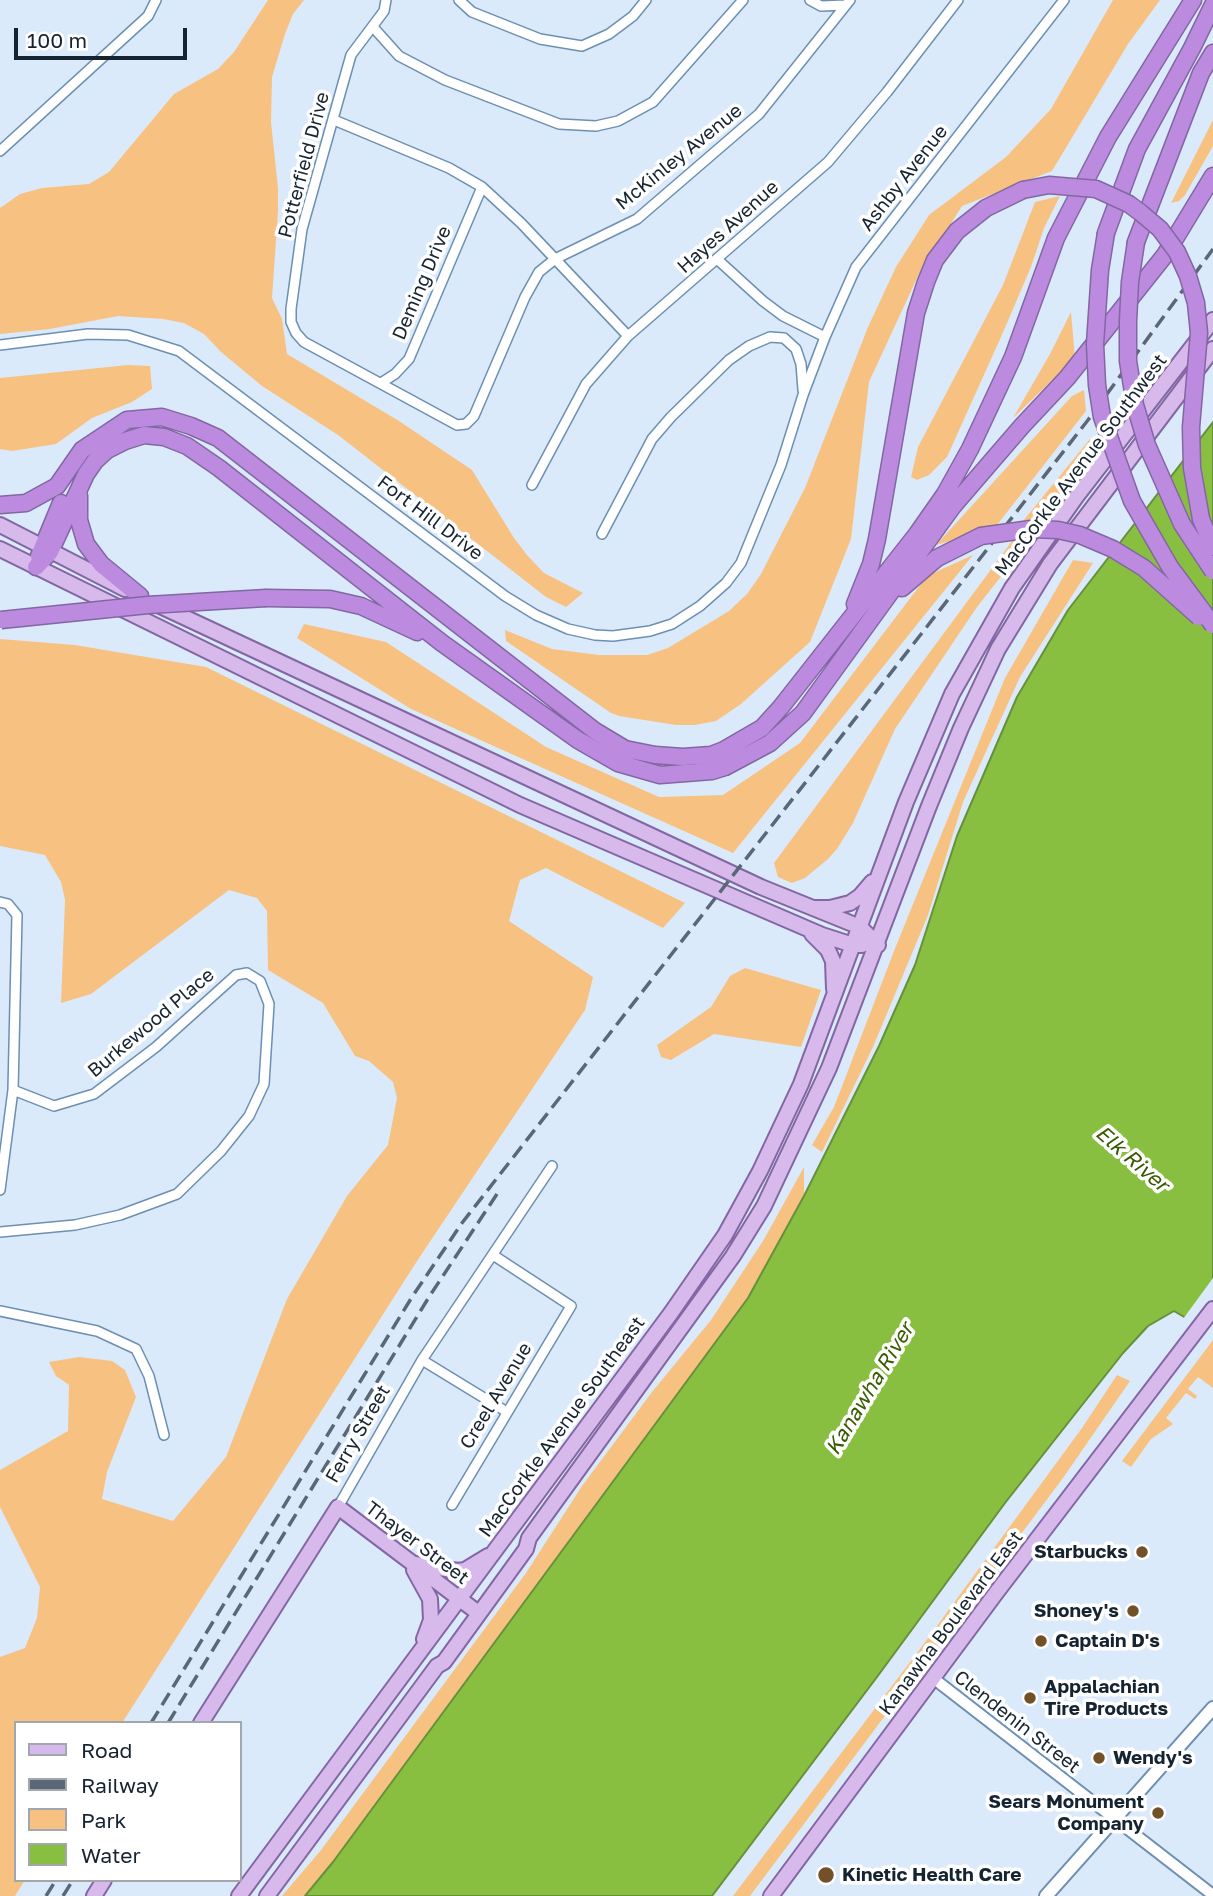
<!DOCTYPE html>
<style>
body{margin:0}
#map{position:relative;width:1213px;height:1896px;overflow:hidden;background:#dbeafa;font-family:"Golos Text",sans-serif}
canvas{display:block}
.legend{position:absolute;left:14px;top:1721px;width:228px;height:161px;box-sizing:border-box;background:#fff;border:2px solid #a2a7ad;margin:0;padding:9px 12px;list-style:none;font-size:21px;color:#162432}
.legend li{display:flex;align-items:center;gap:14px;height:35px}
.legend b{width:35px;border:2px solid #a2a7ad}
.scale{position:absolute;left:14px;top:28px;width:173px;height:32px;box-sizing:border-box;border:4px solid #162432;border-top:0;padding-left:9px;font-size:21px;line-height:24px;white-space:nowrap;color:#162432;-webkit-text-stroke:5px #fff;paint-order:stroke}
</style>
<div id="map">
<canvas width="1213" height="1896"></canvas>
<ul class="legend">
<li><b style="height:9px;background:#d7b9ec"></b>Road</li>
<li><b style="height:9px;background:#596776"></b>Railway</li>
<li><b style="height:19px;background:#f7c182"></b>Park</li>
<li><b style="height:19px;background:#88bf40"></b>Water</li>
</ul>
<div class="scale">100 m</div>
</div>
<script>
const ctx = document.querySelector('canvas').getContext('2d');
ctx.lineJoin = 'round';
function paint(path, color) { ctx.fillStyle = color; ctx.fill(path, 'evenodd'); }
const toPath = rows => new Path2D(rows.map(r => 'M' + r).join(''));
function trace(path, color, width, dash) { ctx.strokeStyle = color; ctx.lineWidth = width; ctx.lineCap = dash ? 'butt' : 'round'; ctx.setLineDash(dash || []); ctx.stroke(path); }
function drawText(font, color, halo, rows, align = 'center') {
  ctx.font = font + ' "Golos Text",sans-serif'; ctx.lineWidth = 7; ctx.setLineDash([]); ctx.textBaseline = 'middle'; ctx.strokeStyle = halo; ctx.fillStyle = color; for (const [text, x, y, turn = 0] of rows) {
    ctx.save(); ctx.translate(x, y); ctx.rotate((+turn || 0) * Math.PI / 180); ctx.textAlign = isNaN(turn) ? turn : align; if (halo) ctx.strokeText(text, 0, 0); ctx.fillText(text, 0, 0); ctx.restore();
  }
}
const green = toPath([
 [268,0,304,0,293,14,285,34,272,77,271,122,278,188,278,211,272,298,282,319,287,354,399,421,472,470,514,538,527,555,544,573,583,593,566,607,546,597,338,435,262,386,221,352,204,334,184,323,163,319,118,316,50,329,0,334,0,208,20,194,42,188,89,184,109,172,174,94,218,69,234,52],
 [1113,0,1160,0,1128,44,1052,171,962,206,918,276,869,382,851,539,810,642,741,704,716,721,695,725,676,725,619,716,611,713,506,641,505,630,552,649,599,655,647,655,668,648,729,611,747,594,761,574,805,488,868,327,896,267,929,215,1006,157,1051,109],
 [1213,120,1213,146,1185,195,1179,201,1171,203],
 [1060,196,1044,228,1031,267,1001,337,947,457,929,475,917,480,911,477,918,447,1003,285,1035,202],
 [1071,312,1075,358,1013,418,1050,354],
 [128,365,150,366,152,389,132,402,92,418,56,444,12,451,0,449,0,378],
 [1084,390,1086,411,997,525,976,534,936,545,1072,396],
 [1090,439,1093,453,1042,517,1039,520,1023,521],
 [1032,537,977,607,895,729,853,823,837,849,828,859,805,878,792,883,778,877,774,863,1012,541],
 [973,555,733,853,411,709,297,638,304,624,386,642,546,747,659,797,723,795,800,743,927,576],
 [1073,560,1093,563,1020,677,963,802,928,915,873,1047,822,1152,812,1145,834,1107,896,946,1005,678],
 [0,639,75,645,206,667,685,903,663,928,546,868,520,880,509,921,593,977,585,1010,419,1258,122,1723,16,1723,16,1880,25,1880,15,1896,0,1896,0,1657,25,1648,37,1618,40,1587,0,1507,0,1470,68,1431,69,1385,56,1376,49,1362,79,1357,112,1361,125,1370,136,1397,107,1472,102,1499,173,1521,226,1457,287,1299,347,1196,388,1145,397,1098,393,1082,369,1061,355,1056,323,1003,268,970,267,911,257,898,229,890,91,994,61,1003,65,900,61,882,45,855,0,846],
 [745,968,821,990,801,1047,714,1034,671,1060,661,1057,657,1045,711,1007,730,976],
 [804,1167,804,1196,748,1298,333,1862,305,1896,282,1896,321,1850,526,1573,582,1486,652,1392,711,1320,763,1241],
 [1213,1340,1213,1388,1198,1377,1188,1389,1197,1396,1195,1399,1186,1393,1166,1418,1173,1424,1151,1439,1131,1467,1122,1461],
 [1117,1375,1130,1381,1063,1478,750,1896,733,1896,923,1645,1082,1428]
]);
const water = toPath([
 [1213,422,1213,1334,1174,1311,1148,1326,1123,1353,1005,1503,877,1677,712,1896,305,1896,333,1862,748,1298,804,1196,879,1046,915,965,957,836,1017,697,1068,610,1213,422]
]);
const pier = toPath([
 [1213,1278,1213,1337,1183,1319]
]);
const minor = toPath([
 [386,0,384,11,351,55,302,229,291,309,291,322,296,333,304,342,457,425,466,424,474,416,525,297,539,272,555,259,637,219,759,114,850,0],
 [459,0,472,12,540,39,582,46,609,34,633,16,646,0],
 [810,0,821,6,846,5],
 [373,27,399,56,445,80,559,124,596,126,618,121,653,102,743,0],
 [334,120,449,168,482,187,521,223,628,336],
 [0,151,148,16,156,0],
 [718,260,763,301,783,316,825,337],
 [0,345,88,334,128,335,179,351,505,596,536,615,568,629,595,635,613,636,650,631,672,624,700,606,726,583,741,563,781,465,803,395,825,337,856,267,1064,0],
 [381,383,395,374,409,359,482,187],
 [532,485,586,384,628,336,828,162,887,92,958,0],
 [602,534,652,439,671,417,729,360,749,346,770,337,784,338,796,349,801,364,803,390],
 [0,902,8,904,17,915,13,1090,0,1190],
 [0,1232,75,1225,120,1215,177,1194,221,1151,249,1116,264,1084,269,1004,260,981,247,973,236,975,156,1047,94,1094,54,1106,13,1090],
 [0,1311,97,1331,136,1349,149,1376,164,1435],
 [422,1360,507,1412],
 [452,1505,571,1306,493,1255],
 [338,1507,422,1360,552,1166]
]);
const tertiary = toPath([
 [933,1678,1213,1895]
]);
const secondary = toPath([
 [1046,1896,1213,1708]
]);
const primary = toPath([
 [0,525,125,589],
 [0,549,520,805,822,935,853,945,862,945],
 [156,604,761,887,860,927,878,945],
 [815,908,830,908,850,903,860,896,872,882],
 [812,934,828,950,833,961,834,989],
 [415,1564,458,1571,465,1570,488,1556],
 [414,1570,430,1599,431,1620,424,1639],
 [201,1723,338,1507,473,1609],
 [94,1896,104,1880],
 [239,1896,671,1313,725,1235,760,1171,801,1084,906,802,952,694,1012,588,1076,497,1213,320],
 [267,1896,437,1666,444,1662,526,1549,529,1538,733,1256,764,1206,829,1068,929,806,961,728,998,649,1050,564,1213,349],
 [771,1896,996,1593,1213,1309]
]);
const motorway = toPath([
 [1106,233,1137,149,1192,48,1213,5],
 [1136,242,1201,73,1213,53],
 [79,495,79,520,86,544,101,564,140,596],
 [0,505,26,503,57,486,82,450,127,420,162,417,191,426,218,438,595,731,625,749,655,755,683,757,711,755,724,750,762,728,781,707,917,534,945,494,970,449,1013,357,1056,238,1108,137,1193,0],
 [39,556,61,503],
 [36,567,50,552,86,474,95,461,107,450,125,441,144,435,164,437,187,446,219,468,442,643,578,740,618,763,660,775,712,771,725,767,770,743,803,713,953,506,1022,426,1067,378,1165,255,1213,176],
 [902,588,937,558],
 [266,598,330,599,361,606,417,632],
 [855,604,871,564,877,539,916,313,926,282,935,260,957,231,986,208,1023,190]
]);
const rail = toPath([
 [151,1723,412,1297,462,1223,1088,420,1213,249],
 [168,1723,429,1297,499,1191],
 [46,1896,56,1880],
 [63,1896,73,1880]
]);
const motorwayBridge = toPath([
 [1023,190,1049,185,1096,189,1129,204,1141,213,1160,229,1177,252,1188,276,1196,303,1199,333,1191,427,1192,468,1201,519,1213,547],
 [1106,233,1100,270,1095,344,1097,385,1102,417,1132,501,1170,567,1213,625],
 [1136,242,1130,282,1128,321,1128,361,1135,405,1147,445,1182,524,1213,571],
 [937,558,981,536,1031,529,1058,530,1080,535,1113,549,1144,568,1199,617],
 [1,620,148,605,266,598]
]);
const markers = [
 [1142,1552,7,"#725128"],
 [1133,1611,7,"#725128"],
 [1041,1641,7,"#725128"],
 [1030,1698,7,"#725128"],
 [1099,1758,7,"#725128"],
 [1158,1813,7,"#725128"],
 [826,1875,9,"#725128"]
];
const streetNames = [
 ["McKinley Avenue",679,157,-39],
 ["Potterfield Drive",304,165,-75],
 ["Ashby Avenue",904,178,-52],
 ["Hayes Avenue",728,227,-42],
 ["Deming Drive",422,283,-67],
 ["MacCorkle Avenue Southwest",1081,465,-53],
 ["Fort Hill Drive",430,518,37],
 ["Burkewood Place",151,1023,-40],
 ["Creel Avenue",496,1396,-59],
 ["MacCorkle Avenue Southeast",562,1427,-54],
 ["Ferry Street",358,1434,-60],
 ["Thayer Street",417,1543,37],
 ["Kanawha Boulevard East",951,1623,-53],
 ["Clendenin Street",1017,1722,38]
];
const poiNames = [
 ["Starbucks",1128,1552,"right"],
 ["Shoney's",1119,1611,"right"],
 ["Captain D's",1055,1641],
 ["Appalachian",1044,1687],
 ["Tire Products",1044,1709],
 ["Wendy's",1113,1758],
 ["Sears Monument",1144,1802,"right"],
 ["Company",1144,1824,"right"],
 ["Kinetic Health Care",842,1875]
];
const waterNames = [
 ["Elk River",1132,1159,41],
 ["Kanawha River",870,1389,-59]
];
paint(green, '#f7c182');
paint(water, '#88bf40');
trace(water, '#66903c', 2);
paint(pier, '#dbeafa');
trace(minor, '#6c8fb2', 12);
trace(tertiary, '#6c8fb2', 14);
trace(secondary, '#6c8fb2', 16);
trace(primary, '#8267a3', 18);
trace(motorway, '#8267a3', 19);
trace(minor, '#fff', 9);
trace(tertiary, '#fff', 10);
trace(secondary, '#fff', 12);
trace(primary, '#d7b9ec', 14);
trace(motorway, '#bc8be0', 16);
trace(rail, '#596776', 3.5, [14, 7]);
trace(motorwayBridge, '#8267a3', 19, []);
trace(motorwayBridge, '#bc8be0', 16);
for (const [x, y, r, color] of markers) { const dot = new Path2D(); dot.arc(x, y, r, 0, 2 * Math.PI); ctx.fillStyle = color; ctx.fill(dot); trace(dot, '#fff', 2.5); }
drawText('19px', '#162432', '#fff', streetNames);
drawText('bold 19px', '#162432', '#fff', poiNames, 'left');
drawText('italic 21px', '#3a5c00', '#fff', waterNames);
</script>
